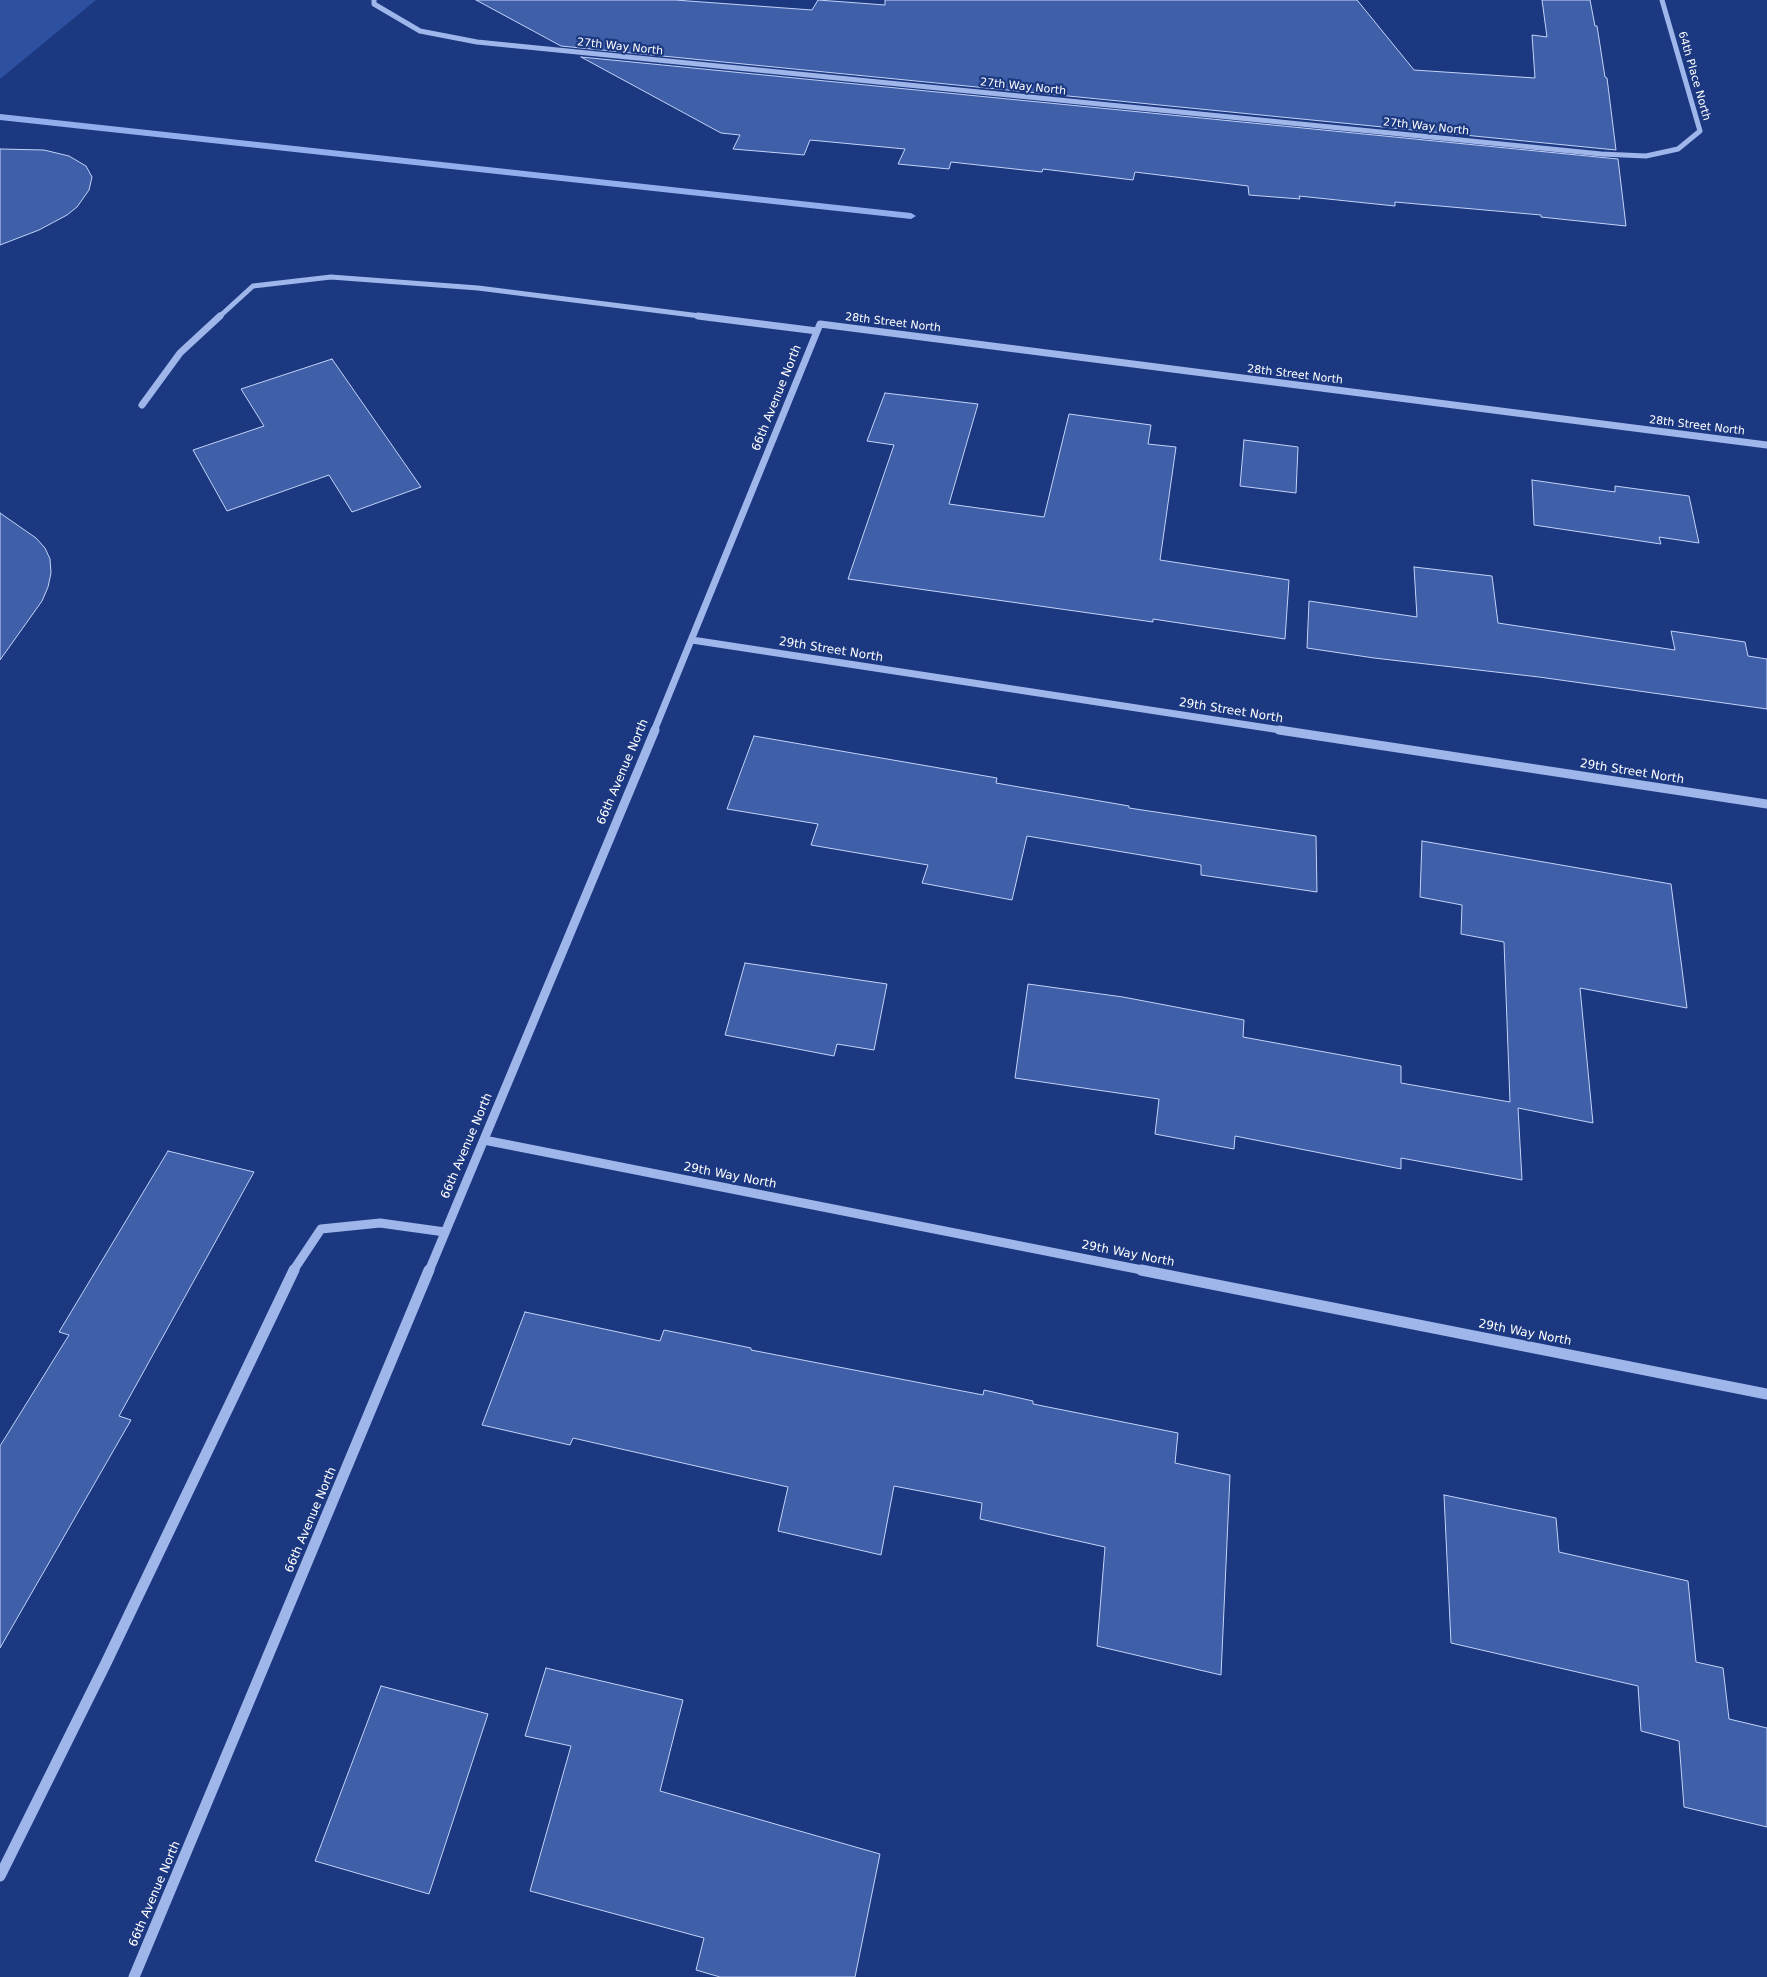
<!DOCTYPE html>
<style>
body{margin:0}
canvas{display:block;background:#1b3881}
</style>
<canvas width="1767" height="1977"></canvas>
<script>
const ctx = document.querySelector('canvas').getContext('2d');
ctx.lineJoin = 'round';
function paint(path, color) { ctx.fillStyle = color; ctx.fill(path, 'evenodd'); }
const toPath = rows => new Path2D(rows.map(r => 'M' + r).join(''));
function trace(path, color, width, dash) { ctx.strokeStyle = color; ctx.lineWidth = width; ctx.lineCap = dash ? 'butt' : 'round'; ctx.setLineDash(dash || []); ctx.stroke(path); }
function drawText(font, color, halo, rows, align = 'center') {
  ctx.font = font + ' "DejaVu Sans",sans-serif'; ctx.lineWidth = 4.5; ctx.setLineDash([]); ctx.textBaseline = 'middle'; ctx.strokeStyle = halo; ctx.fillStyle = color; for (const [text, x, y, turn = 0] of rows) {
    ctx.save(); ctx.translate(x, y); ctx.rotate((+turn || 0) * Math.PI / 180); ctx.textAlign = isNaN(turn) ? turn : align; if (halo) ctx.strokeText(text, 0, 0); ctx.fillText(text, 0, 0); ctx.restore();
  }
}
const green = toPath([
 [0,0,96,0,0,79]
]);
const stream = toPath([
 [0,114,911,213,916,216,911,219,0,120,0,114]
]);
const building = toPath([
 [476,0,675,0,812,10,818,0,885,5,885,0,1357,0,1414,70,1535,78,1532,35,1547,37,1542,0,1590,0,1595,26,1597,26,1605,77,1607,78,1616,150,561,46,476,0],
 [581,57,1618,159,1626,226,1541,217,1541,215,1395,202,1395,206,1299,196,1300,199,1249,195,1248,186,1135,172,1133,180,1043,169,1042,172,951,162,949,169,898,164,905,149,810,140,804,155,733,149,740,135,721,133,581,57],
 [0,149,44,150,69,156,86,166,92,177,89,190,77,207,67,215,39,230,0,245,0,149],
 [332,359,421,487,352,512,329,475,227,511,193,450,264,426,241,389,332,359],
 [885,393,978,404,949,504,1044,517,1069,414,1151,425,1148,444,1176,447,1160,560,1289,580,1285,639,1153,619,1153,622,848,579,894,445,867,441,885,393],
 [1244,440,1298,447,1296,493,1240,486,1244,440],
 [1532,480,1615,492,1615,486,1689,496,1699,543,1659,537,1661,544,1534,525,1532,480],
 [0,513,36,538,45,548,50,559,51,573,48,587,42,601,0,660,0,513],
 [1414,567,1492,576,1498,623,1675,650,1671,631,1745,642,1748,656,1767,659,1767,709,1539,677,1374,658,1307,648,1309,601,1417,617,1414,567],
 [754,736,997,778,996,783,1129,806,1129,808,1316,836,1317,892,1201,875,1201,865,1027,836,1012,900,922,883,928,865,811,845,818,824,727,809,754,736],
 [1422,841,1671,884,1687,1008,1580,988,1593,1123,1518,1108,1522,1180,1401,1158,1401,1169,1235,1136,1234,1149,1155,1134,1159,1099,1015,1078,1028,984,1123,997,1244,1020,1243,1037,1401,1066,1401,1083,1510,1102,1504,942,1461,934,1462,905,1420,897,1422,841],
 [745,963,887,984,874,1050,837,1044,834,1056,725,1035,745,963],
 [168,1151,254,1172,119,1416,131,1420,0,1648,0,1446,69,1335,59,1332,168,1151],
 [525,1312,660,1341,664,1330,751,1348,751,1350,983,1395,984,1390,1033,1401,1033,1404,1178,1433,1175,1463,1230,1475,1221,1675,1097,1646,1105,1547,980,1519,982,1503,894,1486,881,1555,778,1531,788,1487,573,1438,570,1445,482,1425,525,1312],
 [1444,1495,1556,1518,1559,1552,1688,1581,1696,1662,1723,1668,1729,1719,1767,1728,1767,1827,1684,1807,1679,1741,1641,1731,1638,1686,1451,1643,1444,1495],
 [546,1668,683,1700,660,1791,880,1854,855,1977,720,1977,696,1970,704,1938,530,1891,571,1746,525,1736,546,1668],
 [381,1686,488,1714,429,1894,315,1861,381,1686]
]);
const minorFar3 = toPath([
 [374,0,374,4,420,31,477,42,1601,154,1646,156,1678,149,1700,131,1662,0],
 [219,317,253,286,331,277,478,288,708,317]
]);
const minorFar2 = toPath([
 [698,316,817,331],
 [142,405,180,353,220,316],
 [692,640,1287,731],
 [654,731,820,324,1767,445]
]);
const minorFar1 = toPath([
 [1279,730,1767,804],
 [484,1140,1147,1271],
 [293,1271,321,1229,380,1223,445,1232],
 [429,1271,655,730]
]);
const minor = toPath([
 [1141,1270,1767,1394],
 [0,1876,106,1663,294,1270],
 [134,1977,429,1270]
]);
const farStreetnames = [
 ["27th Way North",620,47,6],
 ["64th Place North",1694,76,74],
 ["27th Way North",1023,87,6],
 ["27th Way North",1426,127,6],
 ["28th Street North",893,323,7],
 ["28th Street North",1295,375,7],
 ["28th Street North",1697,426,7]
];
const streetNames = [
 ["66th Avenue North",777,398,-68],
 ["29th Street North",831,650,9],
 ["29th Street North",1231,711,9],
 ["66th Avenue North",623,772,-67],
 ["29th Street North",1632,772,9],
 ["66th Avenue North",467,1146,-67],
 ["29th Way North",730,1176,11],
 ["29th Way North",1128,1254,11],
 ["29th Way North",1525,1333,11],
 ["66th Avenue North",311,1520,-67],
 ["66th Avenue North",155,1894,-67]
];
paint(green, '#2e50a0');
paint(stream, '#92aeec');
paint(building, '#3f5fa9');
trace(building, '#c3d3f8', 1);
trace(minorFar3, '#9fb6ea', 5);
trace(minorFar2, '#9fb6ea', 7);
trace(minorFar1, '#9fb6ea', 9);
trace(minor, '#9fb6ea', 11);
drawText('11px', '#fff', '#1b3881', farStreetnames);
drawText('12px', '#fff', '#1b3881', streetNames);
</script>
